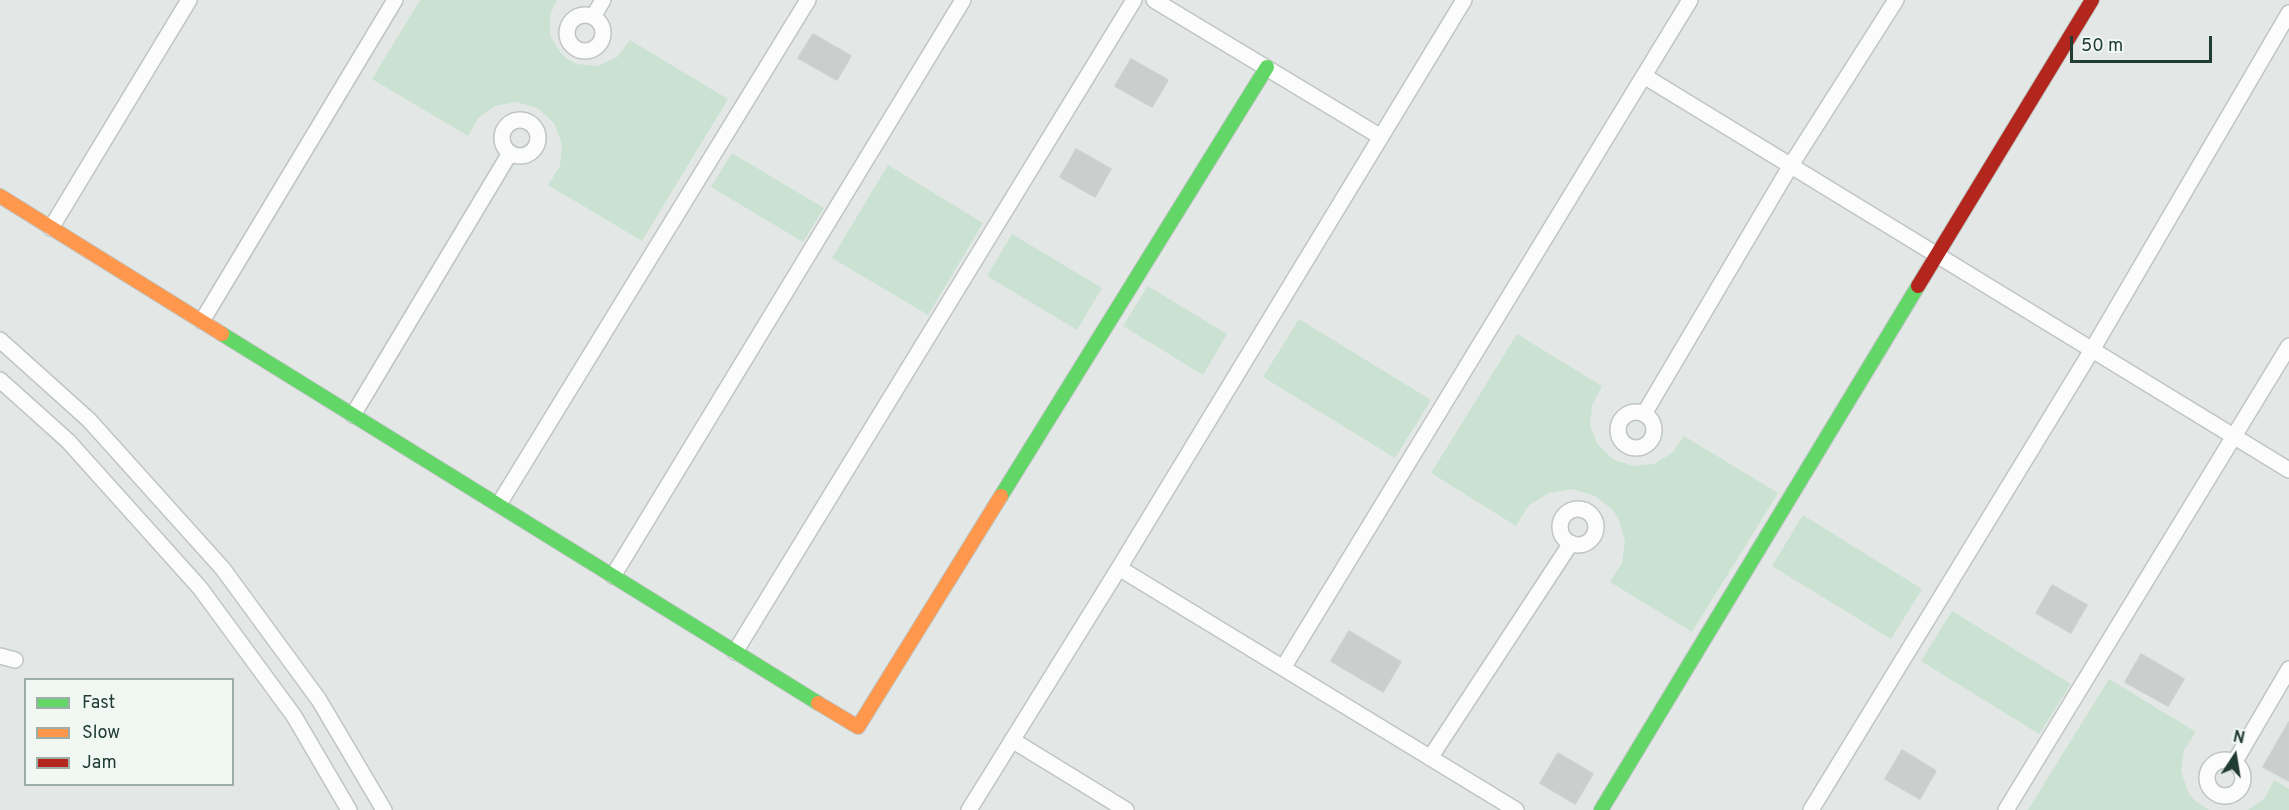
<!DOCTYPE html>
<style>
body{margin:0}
#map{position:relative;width:2289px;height:810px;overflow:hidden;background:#e3e8e6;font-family:Overpass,sans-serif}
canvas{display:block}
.legend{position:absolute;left:24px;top:678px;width:210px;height:108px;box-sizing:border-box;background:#f1f8f4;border:2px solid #9dada7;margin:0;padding:8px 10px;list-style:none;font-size:18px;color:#203c33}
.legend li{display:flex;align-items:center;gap:12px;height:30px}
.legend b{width:30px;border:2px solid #9dada7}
.north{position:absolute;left:2205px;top:726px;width:60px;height:60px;-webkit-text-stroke:4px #f1f8f4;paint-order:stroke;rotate:12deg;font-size:16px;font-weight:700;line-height:24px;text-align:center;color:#203c33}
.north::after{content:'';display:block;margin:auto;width:21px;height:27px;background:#203c33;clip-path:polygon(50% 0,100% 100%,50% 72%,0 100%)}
.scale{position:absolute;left:2070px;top:36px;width:142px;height:27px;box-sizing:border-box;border:3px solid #203c33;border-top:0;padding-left:8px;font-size:18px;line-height:21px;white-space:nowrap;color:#203c33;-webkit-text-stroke:4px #f1f8f4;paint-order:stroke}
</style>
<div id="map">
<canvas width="2289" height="810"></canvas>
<ul class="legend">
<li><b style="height:8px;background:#63d668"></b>Fast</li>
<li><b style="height:8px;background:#ff974d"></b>Slow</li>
<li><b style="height:8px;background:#b3261e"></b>Jam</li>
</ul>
<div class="north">N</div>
<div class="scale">50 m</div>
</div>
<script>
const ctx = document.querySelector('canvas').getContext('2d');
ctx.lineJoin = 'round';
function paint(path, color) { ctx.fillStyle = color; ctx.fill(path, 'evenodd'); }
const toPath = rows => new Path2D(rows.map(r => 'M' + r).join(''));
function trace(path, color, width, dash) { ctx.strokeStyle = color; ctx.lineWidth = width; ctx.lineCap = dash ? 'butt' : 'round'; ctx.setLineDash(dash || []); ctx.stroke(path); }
const green = toPath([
 [420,0,557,0,550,15,550,35,560,52,567,59,577,64,598,66,617,57,630,40,728,99,642,241,548,185,560,166,562,144,554,123,537,108,516,102,495,106,478,118,468,136,372,79],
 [732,153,824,208,803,242,711,187],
 [888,165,983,223,928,315,832,258],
 [1012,234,1102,288,1077,330,987,276],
 [1148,286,1227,334,1203,375,1123,326],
 [1299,319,1431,400,1395,458,1263,377],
 [1517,334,1602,386,1592,405,1590,426,1598,445,1614,460,1634,466,1654,464,1672,453,1684,436,1778,493,1692,632,1610,582,1622,563,1625,541,1619,520,1613,510,1595,496,1573,489,1549,493,1529,505,1516,526,1431,473],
 [1803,515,1922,589,1891,639,1772,566],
 [1952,611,2071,684,2039,734,1921,661],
 [2109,679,2196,732,2184,750,2181,771,2188,792,2194,800,2209,810,2028,810],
 [2274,780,2289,789,2289,810,2248,810,2264,799]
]);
const building = toPath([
 [813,34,851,56,837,80,798,58,813,34],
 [1131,59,1168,80,1152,107,1115,86,1131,59],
 [1076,149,1111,169,1095,197,1060,177,1076,149],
 [2052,585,2087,605,2071,633,2036,613,2052,585],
 [1349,631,1401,662,1383,692,1331,661,1349,631],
 [2141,654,2184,679,2168,706,2125,682,2141,654],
 [2289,722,2289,781,2263,767,2289,722],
 [1902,750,1936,771,1920,799,1885,779,1902,750],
 [1558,753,1593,774,1575,804,1540,783,1558,753]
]);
const street = toPath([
 [1154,0,1381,137],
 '567 33a18 18 0 1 1 36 0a18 18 0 1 1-36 0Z',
 [593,17,603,0],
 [1644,76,2289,470],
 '502 138a18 18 0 1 1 36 0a18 18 0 1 1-36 0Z',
 [51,228,189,0],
 [202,321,395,0],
 [0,340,89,420,223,569,319,700,384,810],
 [0,380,68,441,200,588,294,716,349,810],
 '1618 430a18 18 0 1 1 36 0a18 18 0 1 1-36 0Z',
 [1644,414,1791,165,1896,0],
 [353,415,510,153],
 [499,504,808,0],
 '1560 527a18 18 0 1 1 36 0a18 18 0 1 1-36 0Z',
 [1119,568,1516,810],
 [613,576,963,0],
 [735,652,1134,0],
 [0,656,15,660],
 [1283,668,1690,0],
 [1012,740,1126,810],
 [1430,758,1571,543],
 '2207 778a18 18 0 1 1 36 0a18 18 0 1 1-36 0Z',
 [2234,763,2289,669],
 [969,810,1119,568,1464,0],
 [1811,810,2092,350,2289,13],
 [2006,810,2289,346]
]);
const fast = toPath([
 [222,334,818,703],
 [1001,496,1267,67],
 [1601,810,1918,286]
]);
const slow = toPath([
 [0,196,222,334],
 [818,703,858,727,1001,496]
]);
const jam = toPath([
 [1918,286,2092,0]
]);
paint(green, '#cbe2d2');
paint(building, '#cacfcd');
trace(building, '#cbd1cf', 1.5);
trace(street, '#c0c5c3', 18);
trace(fast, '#bec6c3', 16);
trace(slow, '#bec6c3', 16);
trace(jam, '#bec6c3', 16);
trace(street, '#fbfcfb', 15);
trace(fast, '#63d668', 14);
trace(slow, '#ff974d', 14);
trace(jam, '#b3261e', 14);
</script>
